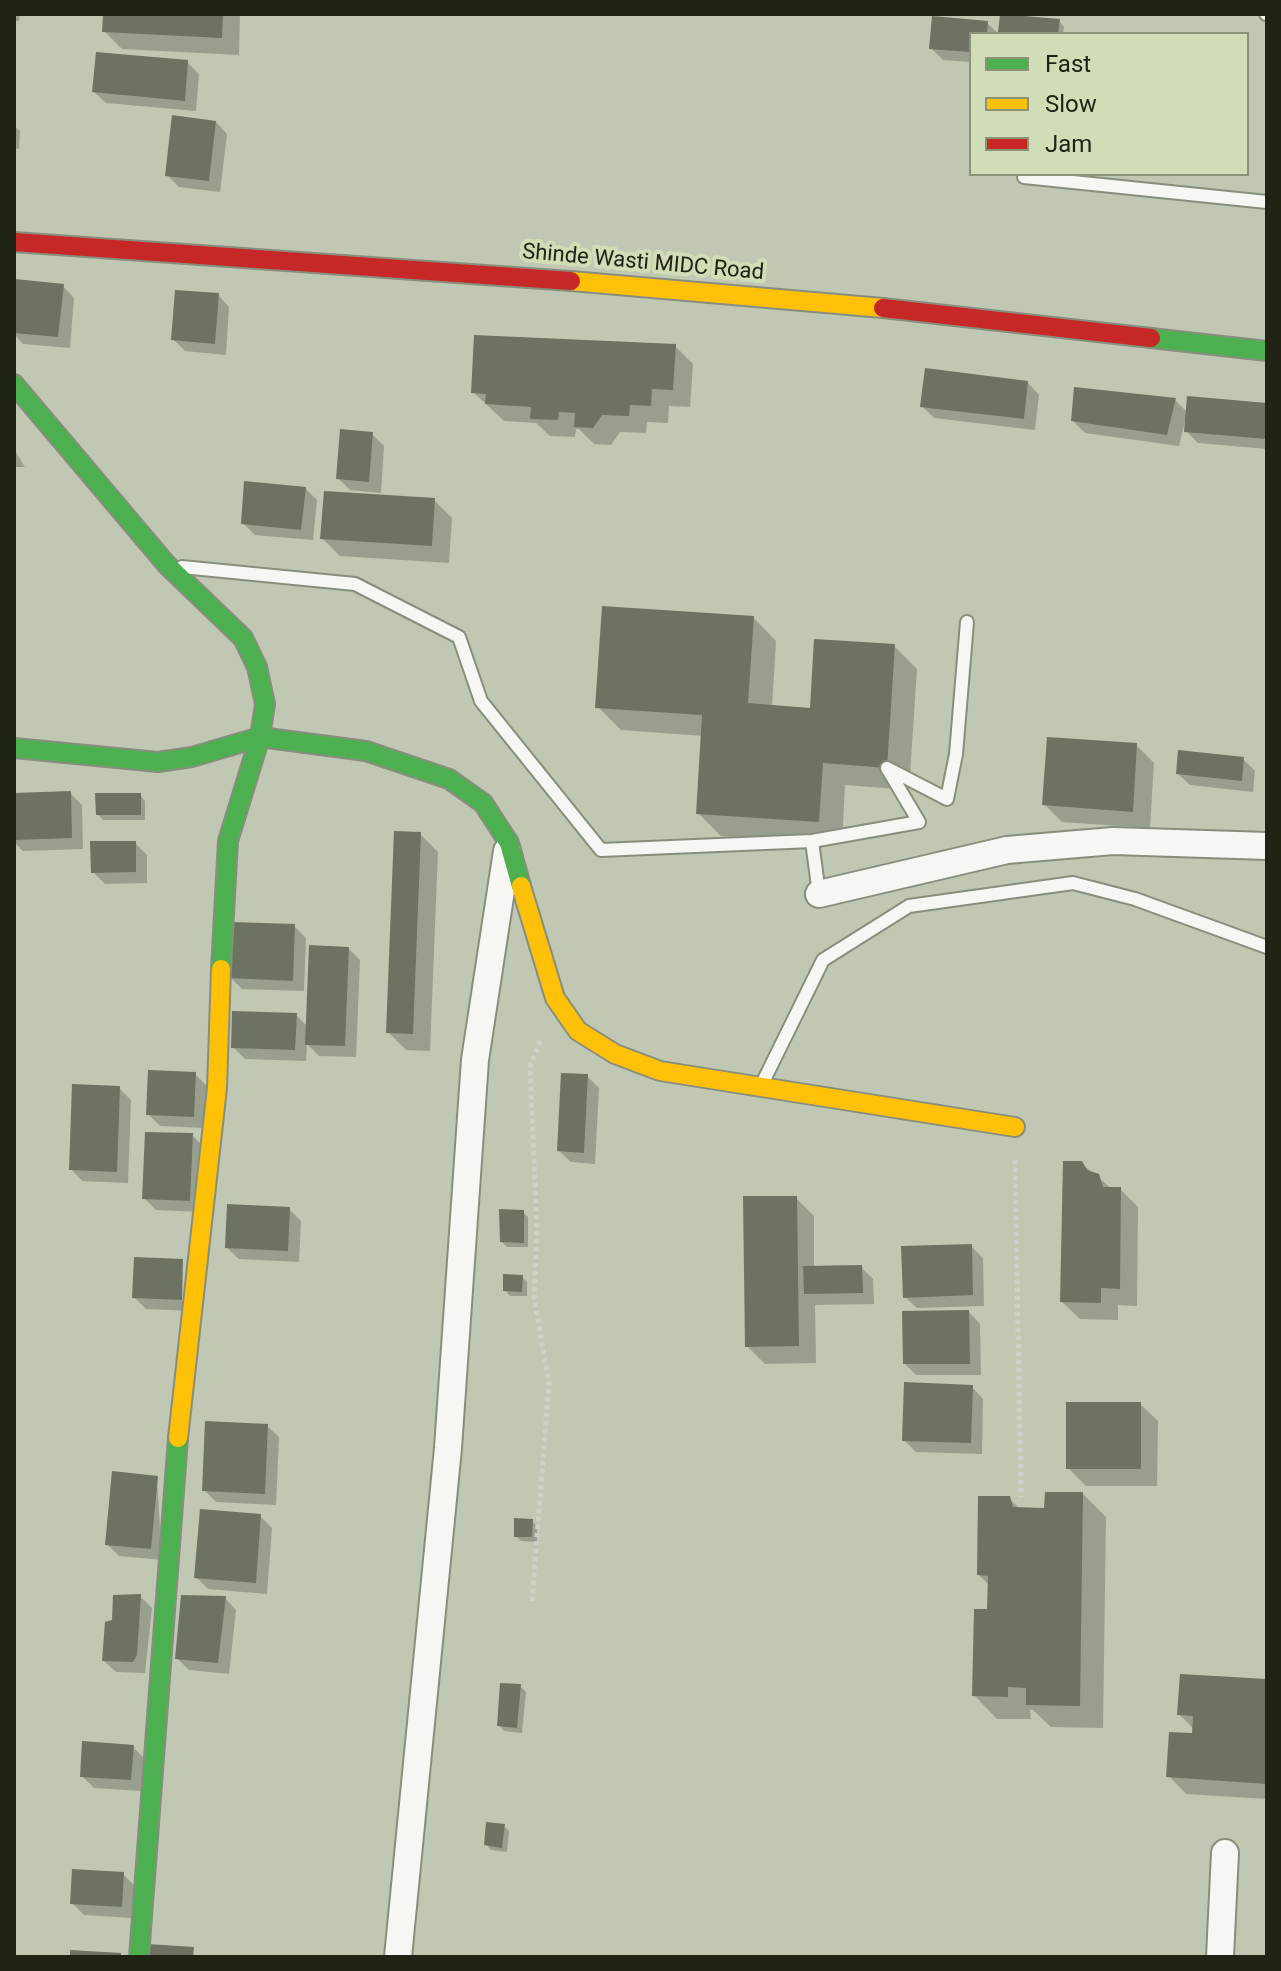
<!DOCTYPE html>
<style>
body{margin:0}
#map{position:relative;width:1281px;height:1971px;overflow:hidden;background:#c0c7b2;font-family:Roboto,sans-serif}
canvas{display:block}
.frame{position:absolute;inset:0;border:16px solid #202415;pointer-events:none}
.legend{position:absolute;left:969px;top:32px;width:280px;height:144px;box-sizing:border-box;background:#d1ddb6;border:2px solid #8a9376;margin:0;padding:10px 14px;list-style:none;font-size:24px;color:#202415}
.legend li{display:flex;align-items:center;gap:16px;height:40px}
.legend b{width:40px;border:2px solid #8a9376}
</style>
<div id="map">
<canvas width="1281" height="1971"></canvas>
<div class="frame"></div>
<ul class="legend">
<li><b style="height:10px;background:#4caf50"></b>Fast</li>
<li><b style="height:10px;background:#ffc107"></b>Slow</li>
<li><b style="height:10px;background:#c62828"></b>Jam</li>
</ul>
</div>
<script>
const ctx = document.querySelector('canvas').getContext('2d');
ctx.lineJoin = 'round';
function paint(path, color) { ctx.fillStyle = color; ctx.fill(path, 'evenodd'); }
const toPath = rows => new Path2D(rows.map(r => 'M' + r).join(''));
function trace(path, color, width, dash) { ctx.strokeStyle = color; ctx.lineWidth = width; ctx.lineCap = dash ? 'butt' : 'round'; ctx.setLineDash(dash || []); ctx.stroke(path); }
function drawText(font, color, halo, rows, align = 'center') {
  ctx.font = font + ' Roboto,sans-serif'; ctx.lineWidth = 8; ctx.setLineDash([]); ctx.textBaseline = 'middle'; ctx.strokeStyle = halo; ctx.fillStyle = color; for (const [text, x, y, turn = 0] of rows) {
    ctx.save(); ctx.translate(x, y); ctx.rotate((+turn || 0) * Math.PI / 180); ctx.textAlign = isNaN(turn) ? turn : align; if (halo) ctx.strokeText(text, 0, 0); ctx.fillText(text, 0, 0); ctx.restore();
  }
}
const shadow = toPath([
 [14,14,20,14,19,21,14,21],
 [105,14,240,14,239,55,122,49,104,31],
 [1002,14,1059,21,1064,27,1063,34,1003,34],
 [987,23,999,34,971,34,971,62,943,60,931,48],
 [187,62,199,74,196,111,106,103,94,92],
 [216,122,227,134,220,192,179,187,167,175],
 [14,126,20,131,19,149,14,148],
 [16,281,63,286,74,298,70,348,23,344,14,334],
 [218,295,229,307,226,355,185,351,173,339],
 [675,346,693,364,690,407,669,406,668,423,647,422,646,433,620,432,611,445,594,444,579,429,576,429,575,437,550,436,536,423,504,421,473,392],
 [1028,383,1039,395,1035,430,934,418,922,406],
 [1175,400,1188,413,1267,405,1267,449,1198,443,1186,431,1185,421,1179,446,1085,433,1073,421],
 [372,434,384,446,381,493,350,490,338,478],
 [14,449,25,467,14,467],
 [305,488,317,500,313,540,255,535,243,523],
 [434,500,452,518,449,563,340,556,322,538],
 [753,617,776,641,772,707,811,710,894,646,917,669,909,790,845,785,842,844,721,836,698,813,703,736,621,730,598,707],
 [1136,745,1154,763,1150,828,1062,822,1044,804],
 [1243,759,1255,771,1253,792,1190,785,1178,774],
 [70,793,82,805,83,849,23,851,14,842,14,795],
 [140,795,145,801,145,820,103,820,98,814],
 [420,834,438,852,430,1051,406,1050,388,1032],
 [135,843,147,855,147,883,105,884,93,872],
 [294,926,306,938,304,991,242,989,230,977],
 [348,948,360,960,356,1057,319,1056,307,1044,306,1061,245,1059,233,1047,296,1015,308,1027],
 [195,1074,207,1086,205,1128,160,1126,148,1114],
 [587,1076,599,1088,595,1164,571,1162,559,1151],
 [119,1088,131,1100,128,1183,82,1181,71,1169],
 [192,1135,204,1147,201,1212,156,1210,144,1198],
 [1081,1163,1112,1189,1120,1189,1138,1207,1137,1306,1118,1305,1118,1320,1080,1319,1062,1302],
 [796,1198,814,1216,814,1268,861,1267,873,1279,874,1304,815,1305,816,1363,765,1364,747,1346],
 [289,1209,301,1221,299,1262,239,1259,227,1248],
 [523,1212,528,1217,528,1247,507,1247,502,1242],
 [971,1246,983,1258,984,1306,917,1308,905,1297],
 [136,1259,193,1311,146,1309,134,1297],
 [522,1277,527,1282,527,1296,510,1296,505,1290],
 [969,1312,980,1324,981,1375,916,1375,905,1364],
 [972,1387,983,1399,982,1454,916,1452,904,1440],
 [1140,1404,1158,1421,1157,1486,1086,1486,1068,1468],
 [267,1426,279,1437,276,1505,216,1502,204,1490],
 [157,1478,162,1560,119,1556,107,1544],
 [1083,1494,1106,1517,1103,1728,1051,1727,1033,1710,1030,1710,1031,1719,997,1719,974,1695,989,1611,989,1585,979,1575,1009,1498,1020,1509,1046,1510],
 [260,1516,272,1528,267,1594,208,1589,196,1577],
 [532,1521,537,1526,537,1542,521,1541,516,1536],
 [140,1596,152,1608,145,1673,116,1672,104,1661,114,1622],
 [225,1598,236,1610,229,1674,189,1670,177,1658],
 [1267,1681,1267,1799,1186,1794,1169,1776,1194,1736,1194,1729,1179,1714],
 [520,1686,526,1692,522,1733,504,1731,499,1725],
 [133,1747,145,1759,142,1791,94,1788,82,1776],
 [504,1826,509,1831,507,1852,491,1850,486,1844],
 [123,1874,135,1886,133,1918,84,1915,72,1903]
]);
const building = toPath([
 [103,14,223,14,222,38,102,32],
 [1000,14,1060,19,1058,34,998,32],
 [932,16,988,21,987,34,971,34,971,52,929,49],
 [96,52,188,60,185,101,92,92],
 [172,115,216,121,209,181,165,176],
 [15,279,64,284,58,337,14,333],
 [175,290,219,293,215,344,171,340],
 [474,335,676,344,673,390,652,389,651,406,630,405,629,416,602,415,593,428,574,427,575,413,559,412,558,420,530,419,531,407,485,404,486,394,471,393],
 [925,368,1028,381,1024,419,920,407],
 [1074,387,1176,398,1167,435,1071,421],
 [1187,396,1267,403,1267,439,1184,432],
 [340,429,373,432,369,482,336,479],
 [244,481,306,487,301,530,241,524],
 [324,491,435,498,432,546,320,539],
 [602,606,754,616,748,703,810,708,814,639,895,644,887,768,823,763,819,822,696,814,702,715,595,708],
 [1047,737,1137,743,1133,812,1042,805],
 [1178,750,1244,757,1242,781,1176,774],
 [71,791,72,838,14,840,14,793],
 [95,793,141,793,141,815,96,815],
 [394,831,421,832,413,1034,386,1033],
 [90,841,136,841,136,872,91,873],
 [230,922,295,924,293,981,228,978],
 [309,945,349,947,345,1046,305,1045],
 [232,1011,297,1013,295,1050,231,1048],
 [148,1070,196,1072,194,1117,146,1115],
 [561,1073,588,1074,584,1153,557,1151],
 [72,1084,120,1086,117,1172,69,1170],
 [145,1132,193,1133,190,1201,142,1199],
 [1063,1161,1082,1161,1087,1170,1099,1174,1103,1187,1121,1187,1120,1289,1101,1288,1101,1303,1060,1302],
 [743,1196,797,1196,799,1346,745,1347],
 [227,1204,290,1207,288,1251,225,1248],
 [499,1209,524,1210,524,1243,500,1242],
 [972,1244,973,1295,903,1298,901,1246],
 [134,1257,183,1259,182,1300,132,1298],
 [862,1265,863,1293,804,1294,803,1266],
 [503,1274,523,1275,522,1292,503,1291],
 [969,1310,970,1364,903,1364,902,1311],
 [904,1382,973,1385,971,1443,902,1441],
 [1066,1402,1141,1402,1141,1469,1066,1469],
 [205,1421,268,1424,265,1494,202,1491],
 [112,1471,158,1476,151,1549,105,1545],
 [1045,1492,1083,1492,1080,1706,1026,1705,1026,1688,1008,1687,1008,1697,972,1696,974,1609,987,1609,988,1576,977,1575,978,1496,1010,1496,1013,1507,1044,1508],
 [200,1509,261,1514,256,1583,194,1578],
 [514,1518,533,1519,532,1537,514,1537],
 [141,1594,137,1655,133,1662,102,1661,105,1622,112,1620,113,1595],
 [181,1595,226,1596,218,1663,175,1659],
 [1180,1674,1267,1679,1267,1784,1166,1777,1169,1732,1192,1733,1193,1716,1177,1715],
 [500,1683,521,1684,517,1728,497,1726],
 [82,1741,134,1745,131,1780,80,1777],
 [486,1822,505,1824,502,1848,484,1845],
 [72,1869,124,1872,122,1907,70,1904],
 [147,1944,194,1947,193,1957,146,1957],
 [70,1950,121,1953,121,1957,70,1957]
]);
const path = toPath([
 [1015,1160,1021,1497],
 [532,1601,549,1383,534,1297,537,1231,530,1067,542,1037]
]);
const lane = toPath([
 [1266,14,1267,14],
 [1024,177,1267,202],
 [182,567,355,584,459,637,481,701,601,850,812,841,819,894],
 [812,841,919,822,887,768,947,799,956,754,967,622],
 [763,1082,823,960,909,906,1073,883,1135,899,1267,947]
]);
const street = toPath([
 [819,894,1007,850,1113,841,1267,846],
 [398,1957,448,1448,475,1060,507,851],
 [1220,1957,1225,1853]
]);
const fast = toPath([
 [1151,338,1267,351],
 [14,384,167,565,243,638,257,667,265,704,260,737,228,841,221,969],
 [14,748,158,762,192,757,260,737,366,751,449,779,483,803,509,843,521,886],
 [139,1957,178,1438]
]);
const slow = toPath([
 [571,281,883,308],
 [521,886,555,998,578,1031,615,1054,660,1071,1015,1127],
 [178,1438,217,1088,221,969]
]);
const jam = toPath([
 [14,242,571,281],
 [883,308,1151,338]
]);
const streetNames = [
 ["Shinde Wasti MIDC Road",643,263,5]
];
paint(shadow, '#0003');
paint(building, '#6e7262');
trace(lane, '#888e7d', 16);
trace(street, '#888e7d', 30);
trace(fast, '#888e7d', 22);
trace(slow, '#888e7d', 22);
trace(jam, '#888e7d', 22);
trace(path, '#ced1ca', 5, [4, 4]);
trace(lane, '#f6f7f3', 12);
trace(street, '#f6f7f3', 26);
trace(fast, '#4caf50', 18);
trace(slow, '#ffc107', 18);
trace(jam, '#c62828', 18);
drawText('22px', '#202415', '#d1ddb6', streetNames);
</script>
